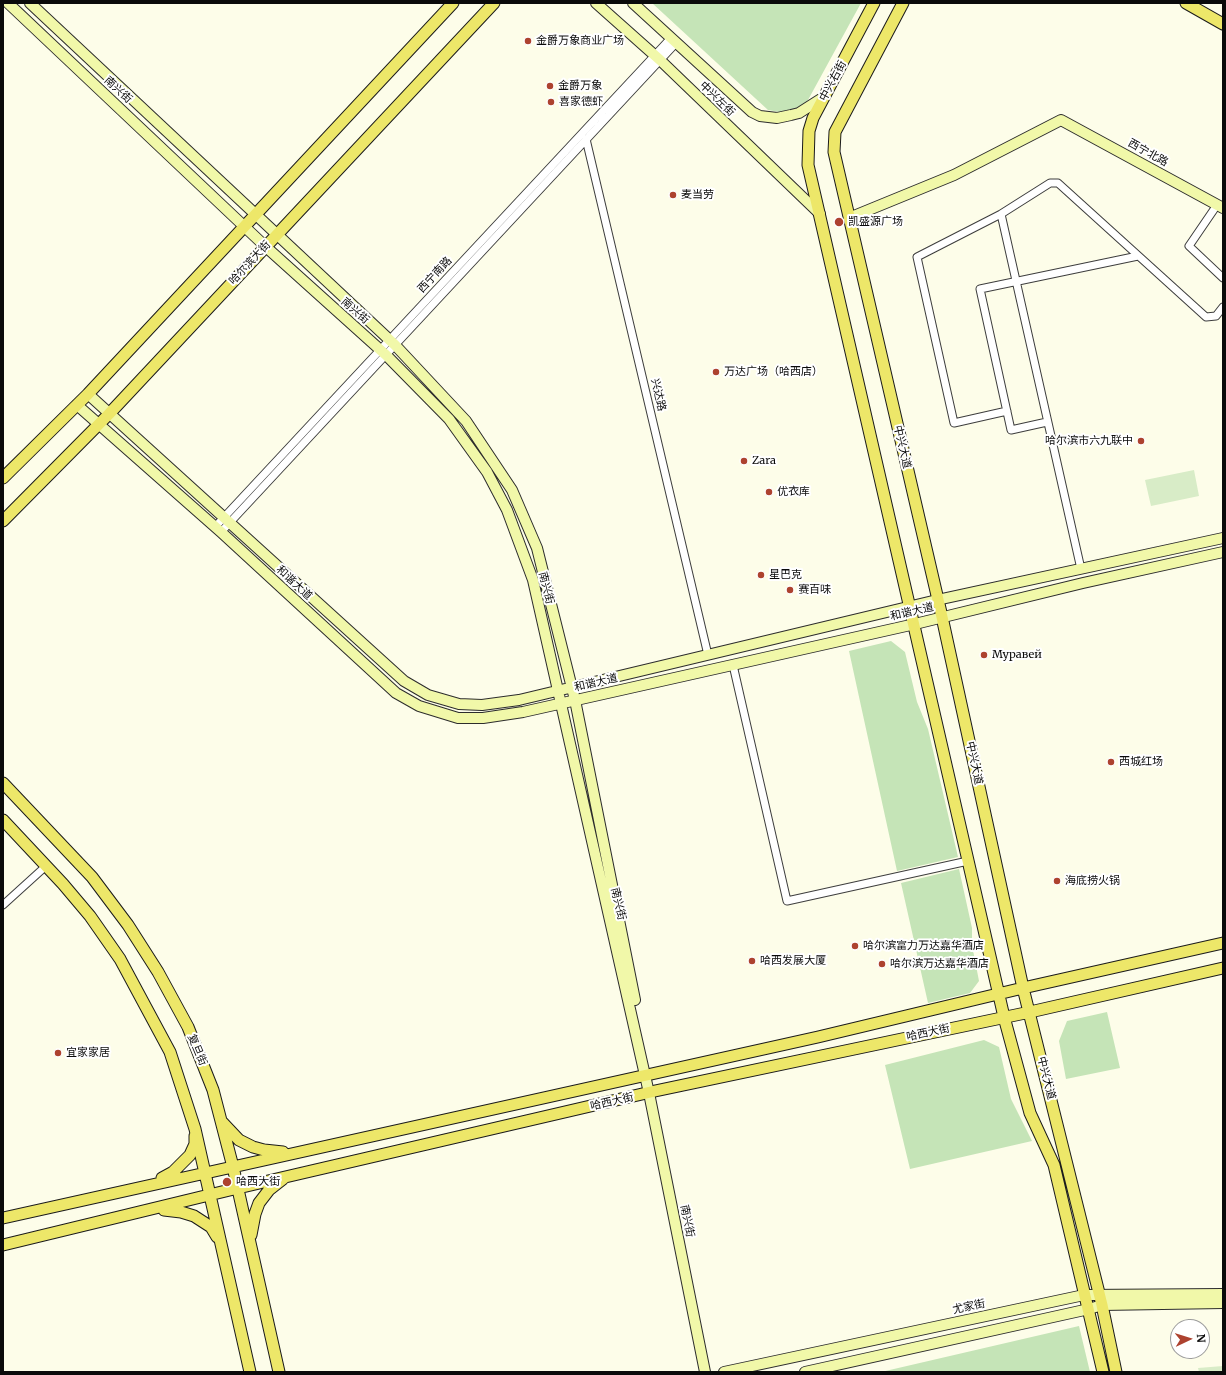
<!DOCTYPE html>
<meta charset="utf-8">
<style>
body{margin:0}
#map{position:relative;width:1226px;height:1375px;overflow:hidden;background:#fdfde9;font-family:Merriweather,serif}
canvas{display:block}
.frame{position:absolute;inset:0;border:4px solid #0a0a0a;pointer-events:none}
.north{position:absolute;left:1170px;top:1319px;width:40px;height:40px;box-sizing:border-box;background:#fff;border:1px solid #9d9d9d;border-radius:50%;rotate:86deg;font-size:11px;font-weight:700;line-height:16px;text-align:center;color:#0a0a0a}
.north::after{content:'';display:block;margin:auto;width:14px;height:18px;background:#ad422f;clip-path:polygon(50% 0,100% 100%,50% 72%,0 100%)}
</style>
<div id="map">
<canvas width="1226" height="1375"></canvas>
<div class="frame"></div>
<div class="north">N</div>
</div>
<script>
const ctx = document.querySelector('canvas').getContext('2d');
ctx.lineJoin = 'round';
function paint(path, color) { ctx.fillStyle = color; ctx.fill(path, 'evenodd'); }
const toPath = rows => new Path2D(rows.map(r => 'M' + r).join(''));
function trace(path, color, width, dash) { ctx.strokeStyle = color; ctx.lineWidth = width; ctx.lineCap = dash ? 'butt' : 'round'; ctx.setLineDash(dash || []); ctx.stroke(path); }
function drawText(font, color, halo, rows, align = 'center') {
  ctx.font = font + ' Merriweather,"Noto Sans SC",serif'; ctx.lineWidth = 4; ctx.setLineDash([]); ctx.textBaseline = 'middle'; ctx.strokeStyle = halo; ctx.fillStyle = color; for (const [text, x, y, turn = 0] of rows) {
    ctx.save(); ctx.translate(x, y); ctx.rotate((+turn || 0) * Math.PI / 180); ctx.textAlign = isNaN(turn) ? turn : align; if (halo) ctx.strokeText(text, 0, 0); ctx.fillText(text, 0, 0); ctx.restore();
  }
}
const green = toPath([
 [652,3,861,3,808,100,799,109,779,112,768,110],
 [891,641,905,652,917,702,928,729,958,857,897,871,849,651],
 [959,869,972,928,972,945,979,981,970,993,928,1003,901,883],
 [1107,1012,1120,1068,1066,1079,1059,1041,1067,1021],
 [984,1040,999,1047,1011,1099,1032,1141,910,1169,885,1065],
 [1079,1326,1090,1372,881,1372]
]);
const pitch = toPath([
 [1194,470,1199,496,1151,506,1145,480],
 [1223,1366,1223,1372,1199,1372,1198,1368]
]);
const street = toPath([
 [586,139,708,655],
 [1217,205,1189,246,1223,278],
 [1001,214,917,257,954,423,1007,411],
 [1047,422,1011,430,980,289,1138,256],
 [215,527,671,38],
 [221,532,676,43],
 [1081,569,1001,214,1050,183,1058,183,1206,317,1216,316,1223,307],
 [733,665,787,901,968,861],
 [3,905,46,866]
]);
const secondary = toPath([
 [8,3,266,247,386,355,449,419,487,472,507,510,533,580,649,1093,705,1372],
 [30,3,395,345,466,421,512,490,537,548,575,700,635,1000],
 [596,3,660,60,820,214],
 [633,3,752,112,760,116,777,118,791,115,799,113,824,97],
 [849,218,954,175,1061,120,1223,208],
 [88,394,404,681,428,695,459,704,482,705,519,700,937,600,1223,538],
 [77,405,221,532,396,693,419,706,458,718,483,718,523,712,915,624,1083,583,1223,552],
 [724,1372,1084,1295,1223,1294],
 [805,1372,1089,1309,1102,1305,1223,1303]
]);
const primary = toPath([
 [874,3,813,118,809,131,808,165,1004,1017,1030,1113,1054,1165,1103,1372],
 [903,3,835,132,834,152,942,617,1023,988,1102,1305,1116,1372],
 [1186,3,1223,24],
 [3,478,88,394,453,3],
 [3,521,109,414,494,3],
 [3,783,92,877,128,925,158,972,188,1027,213,1090,233,1167,279,1372],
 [3,820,63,884,90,916,120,959,170,1052,195,1129,250,1372],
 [222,1122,239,1140,253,1147,264,1150,283,1152],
 [162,1178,173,1172,190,1155,195,1144,195,1136],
 [164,1210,181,1212,194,1216,211,1227,217,1237],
 [3,1218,818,1037,1023,988,1223,943],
 [251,1235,255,1214,259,1203,269,1190,283,1179],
 [3,1245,238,1188,655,1091,1030,1012,1223,968]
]);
const markers = [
 [528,41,4,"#ad422f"],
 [550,86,4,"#ad422f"],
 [551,102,4,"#ad422f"],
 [673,195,4,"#ad422f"],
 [839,222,5,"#ad422f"],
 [716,372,4,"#ad422f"],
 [1141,441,4,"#ad422f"],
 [744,461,4,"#ad422f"],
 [769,492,4,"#ad422f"],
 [761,575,4,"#ad422f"],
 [790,590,4,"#ad422f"],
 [984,655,4,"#ad422f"],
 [1111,762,4,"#ad422f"],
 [1057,881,4,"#ad422f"],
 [855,946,4,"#ad422f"],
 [752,961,4,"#ad422f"],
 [882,964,4,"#ad422f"],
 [58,1053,4,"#ad422f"],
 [227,1182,5,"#ad422f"]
];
const poiNames = [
 ["金爵万象商业广场",536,41],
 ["金爵万象",558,86],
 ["喜家德虾",559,102],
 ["麦当劳",681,195],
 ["凯盛源广场",848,222],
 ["万达广场（哈西店）",724,372],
 ["哈尔滨市六九联中",1133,441,"right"],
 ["Zara",752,461],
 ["优衣库",777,492],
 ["星巴克",769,575],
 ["赛百味",798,590],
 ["Муравей",992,655],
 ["西城红场",1119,762],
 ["海底捞火锅",1065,881],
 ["哈尔滨富力万达嘉华酒店",863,946],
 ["哈西发展大厦",760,961],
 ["哈尔滨万达嘉华酒店",890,964],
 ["宜家家居",66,1053],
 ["哈西大街",236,1182]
];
const streetNames = [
 ["中兴右街",833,81,-62],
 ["南兴街",118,90,43],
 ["中兴左街",717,99,44],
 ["西宁北路",1148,153,29],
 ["哈尔滨大街",250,263,-47],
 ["西宁南路",435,275,-47],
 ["南兴街",355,311,41],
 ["兴达路",658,395,77],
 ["中兴大道",902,447,77],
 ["和谐大道",294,583,43],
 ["南兴街",546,588,76],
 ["和谐大道",912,612,-13],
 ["和谐大道",596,683,-13],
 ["中兴大道",974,763,78],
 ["南兴街",618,904,77],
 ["哈西大街",928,1033,-12],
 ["复旦街",197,1050,67],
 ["中兴大道",1046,1078,76],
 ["哈西大街",612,1102,-13],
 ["南兴街",687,1221,79],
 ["尤家街",969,1307,-12]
];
paint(green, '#c5e4b7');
paint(pitch, '#d8ecc7');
trace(street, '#3d3d3d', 9);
trace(secondary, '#2c2c2c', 12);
trace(primary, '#1b1b1b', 13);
trace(street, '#fff', 7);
trace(secondary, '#f1f8a9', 10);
trace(primary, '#ede769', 11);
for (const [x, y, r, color] of markers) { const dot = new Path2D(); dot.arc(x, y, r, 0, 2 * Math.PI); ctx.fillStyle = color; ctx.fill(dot); trace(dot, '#fff', 1.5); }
drawText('11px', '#0a0a0a', '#fff', poiNames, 'left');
drawText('11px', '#0a0a0a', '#fff', streetNames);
</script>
